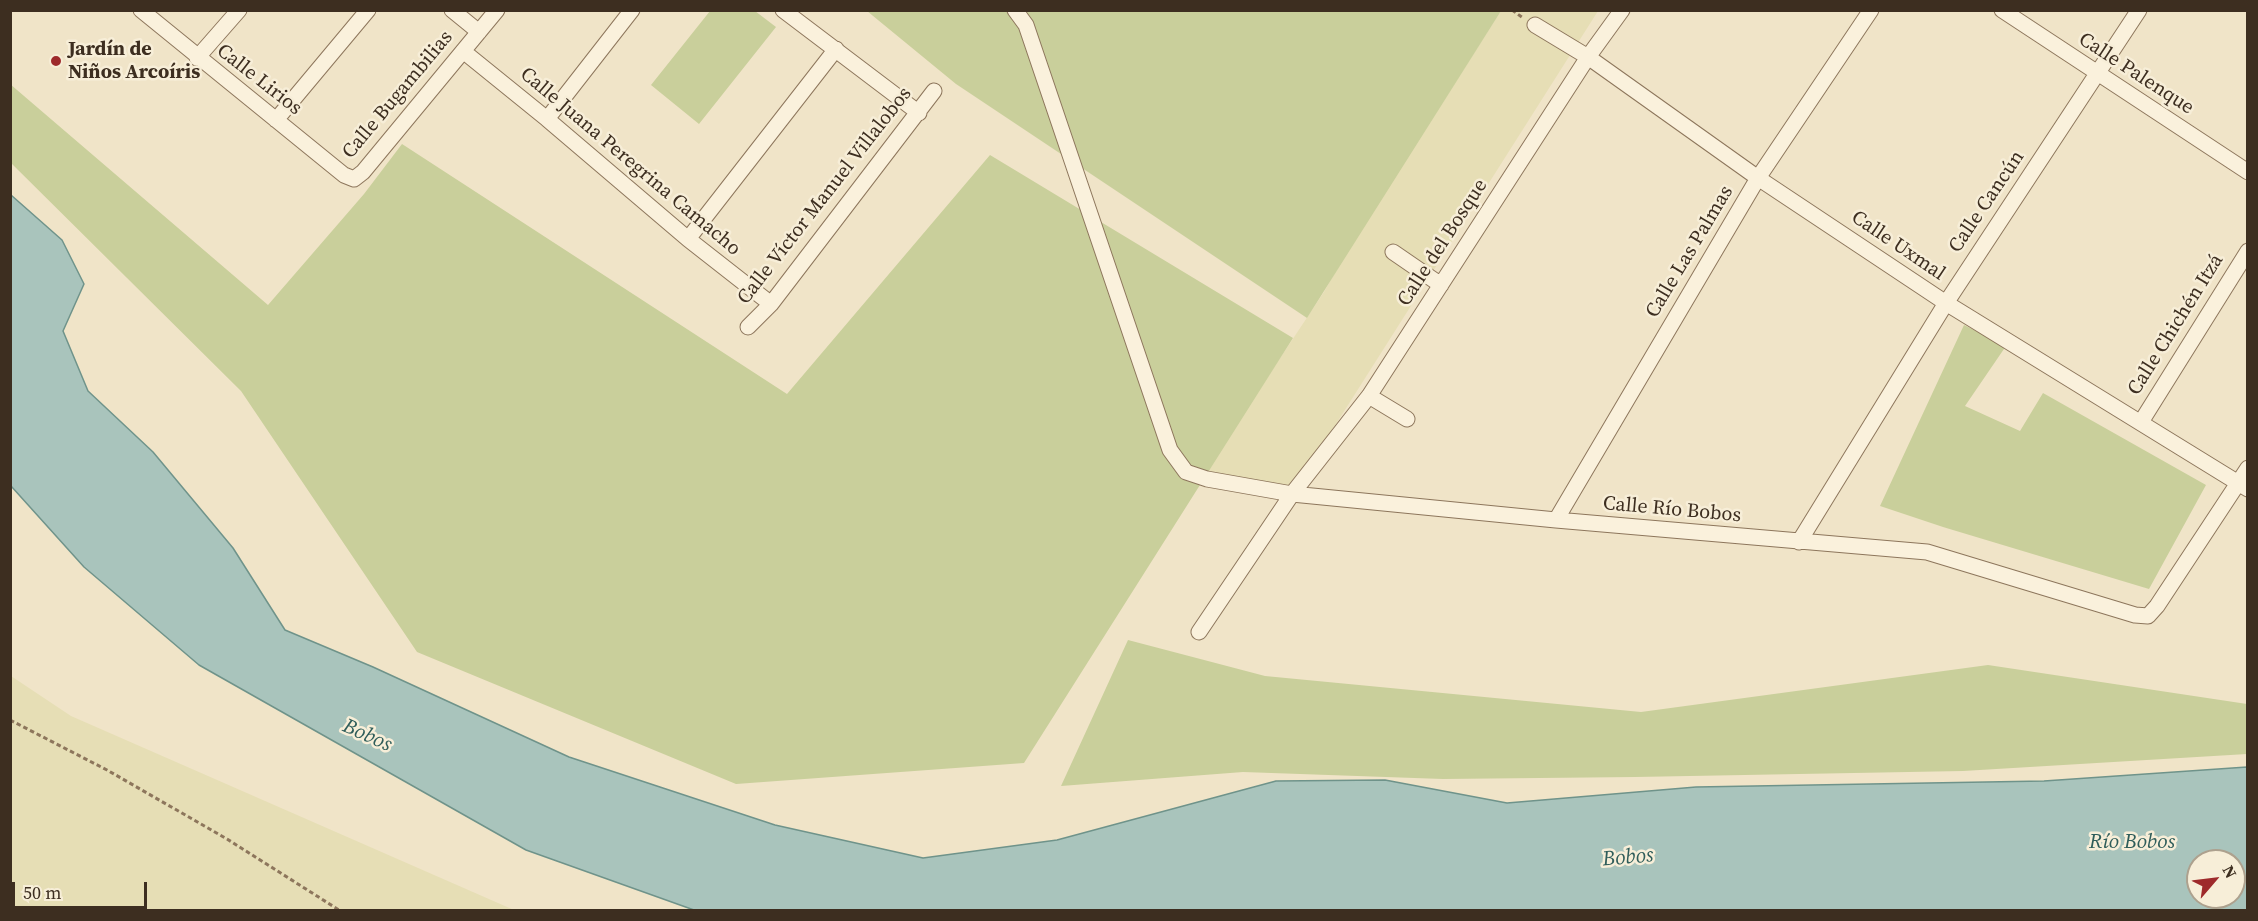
<!DOCTYPE html>
<meta charset="utf-8">
<style>
body{margin:0}
#map{position:relative;width:2258px;height:921px;overflow:hidden;background:#f0e4c8;font-family:"Source Serif 4",serif}
canvas{display:block}
.frame{position:absolute;inset:0;border:12px solid #3d2e20;pointer-events:none}
.north{position:absolute;left:2186px;top:849px;width:60px;height:60px;box-sizing:border-box;background:#f7eed8;border:2px solid #ada18e;border-radius:50%;rotate:62deg;font-size:16px;font-weight:700;line-height:24px;text-align:center;color:#3d2e20}
.north::after{content:'';display:block;margin:auto;width:21px;height:27px;background:#9e2a2b;clip-path:polygon(50% 0,100% 100%,50% 72%,0 100%)}
.scale{position:absolute;left:12px;top:882px;width:135px;height:27px;box-sizing:border-box;border:3px solid #3d2e20;border-top:0;padding-left:8px;font-size:18px;line-height:21px;white-space:nowrap;color:#3d2e20;-webkit-text-stroke:4px #f7eed8;paint-order:stroke}
</style>
<div id="map">
<canvas width="2258" height="921"></canvas>
<div class="frame"></div>
<div class="north">N</div>
<div class="scale">50 m</div>
</div>
<script>
const ctx = document.querySelector('canvas').getContext('2d');
ctx.lineJoin = 'round';
function paint(path, color) { ctx.fillStyle = color; ctx.fill(path, 'evenodd'); }
const toPath = rows => new Path2D(rows.map(r => 'M' + r).join(''));
function trace(path, color, width, dash) { ctx.strokeStyle = color; ctx.lineWidth = width; ctx.lineCap = dash ? 'butt' : 'round'; ctx.setLineDash(dash || []); ctx.stroke(path); }
function drawText(font, color, halo, rows, align = 'center') {
  ctx.font = font + ' "Source Serif 4",serif'; ctx.lineWidth = 5; ctx.setLineDash([]); ctx.textBaseline = 'middle'; ctx.strokeStyle = halo; ctx.fillStyle = color; for (const [text, x, y, turn = 0] of rows) {
    ctx.save(); ctx.translate(x, y); ctx.rotate((+turn || 0) * Math.PI / 180); ctx.textAlign = isNaN(turn) ? turn : align; if (halo) ctx.strokeText(text, 0, 0); ctx.fillText(text, 0, 0); ctx.restore();
  }
}
const farmland = toPath([
 [1501,11,1598,11,1296,487,1203,474,1324,292,1350,246],
 [11,676,71,716,514,910,11,910]
]);
const green = toPath([
 [710,11,755,11,776,27,699,124,651,85],
 [867,11,1501,11,1307,318,956,84],
 [10,84,268,305,364,194,402,144,787,394,990,155,1293,338,1024,763,736,784,417,652,241,391,11,163],
 [1964,325,2006,346,1965,406,2020,431,2043,393,2206,485,2149,589,1943,527,1880,506],
 [1128,640,1265,676,1641,712,1988,665,2247,704,2247,754,1963,771,1635,777,1443,779,1243,772,1061,786]
]);
const water = toPath([
 [11,195,62,240,84,284,63,331,88,391,153,452,233,548,285,630,373,667,569,757,775,825,923,858,1057,840,1276,781,1385,780,1507,803,1696,787,2044,781,2247,767,2247,910,694,910,526,850,199,665,84,567,11,486,11,195],
 [2198,861,2234,861,2234,897,2198,897,2198,861]
]);
const path = toPath([
 [1512,10,1523,18],
 [10,720,107,770,227,839,339,910]
]);
const street = toPath([
 [141,10,344,175,354,179,363,172,497,10],
 [452,10,479,32],
 [783,10,919,113],
 [1015,10,1026,25,1170,450,1186,472,1207,479,1292,494,1556,520,1927,552,2135,615,2148,616,2157,606,2248,468],
 [2002,10,2248,172],
 [1535,25,1588,57,1758,178,1946,303,2248,489],
 [463,51,547,119,688,239,771,304],
 [197,58,239,10],
 [547,119,632,10],
 [276,120,368,10],
 [688,239,836,49],
 [1393,252,1441,285],
 [748,327,771,304,934,91],
 [1369,396,1407,419],
 [2141,422,2248,251],
 [1556,520,1758,178,1871,10],
 [1799,542,1946,303,2139,10],
 [1199,632,1292,494,1369,396,1588,57,1622,10]
]);
const markers = [
 [56,61,6,"#9e2a2b"]
];
const poiNames = [
 ["Jardín de",68,50],
 ["Niños Arcoíris",68,73]
];
const streetNames = [
 ["Calle Palenque",2136,74,33],
 ["Calle Lirios",259,80,38],
 ["Calle Bugambilias",398,95,-50],
 ["Calle Juana Peregrina Camacho",630,162,40],
 ["Calle Víctor Manuel Villalobos",825,196,-52],
 ["Calle Cancún",1987,202,-56],
 ["Calle del Bosque",1443,243,-57],
 ["Calle Uxmal",1898,246,34],
 ["Calle Las Palmas",1690,252,-59],
 ["Calle Chichén Itzá",2176,325,-58],
 ["Calle Río Bobos",1672,510,5]
];
const waterNames = [
 ["Bobos",367,736,24],
 ["Río Bobos",2132,843],
 ["Bobos",1628,858,-5]
];
paint(farmland, '#e6deb5');
paint(green, '#c9cf9b');
paint(water, '#a9c4bc');
trace(water, '#6f938a', 1.5);
trace(street, '#8d765c', 17);
trace(path, '#8d765c', 3, [4.5, 3]);
trace(street, '#faf1dc', 15);
for (const [x, y, r, color] of markers) { const dot = new Path2D(); dot.arc(x, y, r, 0, 2 * Math.PI); ctx.fillStyle = color; ctx.fill(dot); trace(dot, '#f7eed8', 2); }
drawText('bold 20px', '#3d2e20', '#f7eed8', poiNames, 'left');
drawText('20px', '#3d2e20', '#f7eed8', streetNames);
drawText('italic 21px', '#2f5d5a', '#f7eed8', waterNames);
</script>
